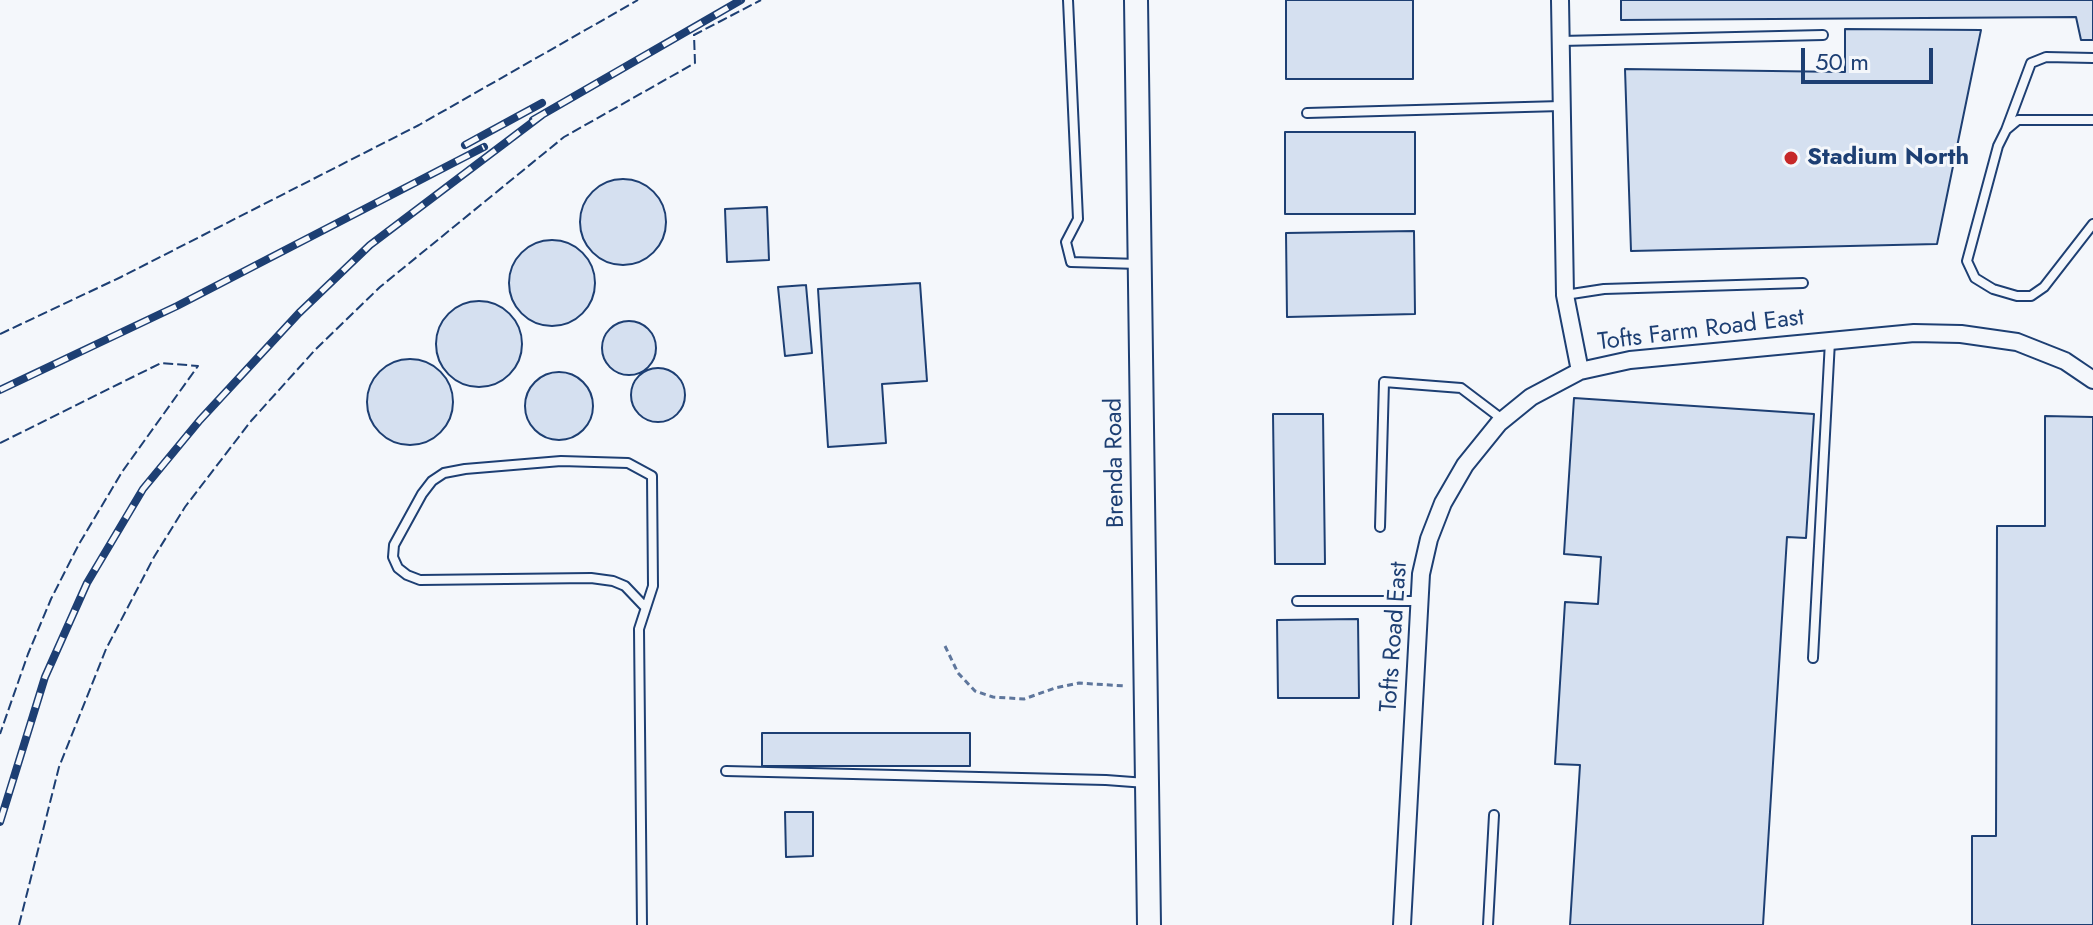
<!DOCTYPE html>
<style>
body{margin:0}
#map{position:relative;width:2093px;height:925px;overflow:hidden;background:#f4f7fb;font-family:Jost,sans-serif}
canvas{display:block}
.scale{position:absolute;left:1801px;top:48px;width:132px;height:36px;box-sizing:border-box;border:4px solid #1d3f73;border-top:0;padding-left:10px;font-size:24px;line-height:28px;white-space:nowrap;color:#1d3f73;-webkit-text-stroke:6px #f4f7fb;paint-order:stroke}
</style>
<div id="map">
<canvas width="2093" height="925"></canvas>
<div class="scale">50 m</div>
</div>
<script>
const ctx = document.querySelector('canvas').getContext('2d');
ctx.lineJoin = 'round';
function paint(path, color) { ctx.fillStyle = color; ctx.fill(path, 'evenodd'); }
const toPath = rows => new Path2D(rows.map(r => 'M' + r).join(''));
function trace(path, color, width, dash) { ctx.strokeStyle = color; ctx.lineWidth = width; ctx.lineCap = dash ? 'butt' : 'round'; ctx.setLineDash(dash || []); ctx.stroke(path); }
function drawText(font, color, halo, rows, align = 'center') {
  ctx.font = font + ' Jost,sans-serif'; ctx.lineWidth = 6; ctx.setLineDash([]); ctx.textBaseline = 'middle'; ctx.strokeStyle = halo; ctx.fillStyle = color; for (const [text, x, y, turn = 0] of rows) {
    ctx.save(); ctx.translate(x, y); ctx.rotate((+turn || 0) * Math.PI / 180); ctx.textAlign = isNaN(turn) ? turn : align; if (halo) ctx.strokeText(text, 0, 0); ctx.fillText(text, 0, 0); ctx.restore();
  }
}
const building = toPath([
 [1286,0,1413,0,1413,79,1286,79,1286,0],
 [1621,0,2093,0,2093,40,2081,40,2076,17,1621,20,1621,0],
 [1845,29,1981,30,1937,244,1631,251,1625,69,1845,72,1845,29],
 [1285,132,1415,132,1415,214,1285,214,1285,132],
 '580 222a43 43 0 1 1 86 0a43 43 0 1 1-86 0Z',
 [767,207,769,260,727,262,725,209,767,207],
 [1414,231,1415,314,1287,317,1286,233,1414,231],
 '509 283a43 43 0 1 1 86 0a43 43 0 1 1-86 0Z',
 [920,283,927,381,882,384,886,443,828,447,818,289,920,283],
 [806,285,812,353,785,356,778,287,806,285],
 '436 344a43 43 0 1 1 86 0a43 43 0 1 1-86 0Z',
 '602 348a27 27 0 1 1 54 0a27 27 0 1 1-54 0Z',
 '367 402a43 43 0 1 1 86 0a43 43 0 1 1-86 0Z',
 '631 395a27 27 0 1 1 54 0a27 27 0 1 1-54 0Z',
 '525 406a34 34 0 1 1 68 0a34 34 0 1 1-68 0Z',
 [1574,398,1814,414,1806,538,1787,537,1763,925,1570,925,1580,765,1555,764,1565,602,1598,604,1601,557,1564,554,1574,398],
 [1273,414,1323,414,1325,564,1275,564,1273,414],
 [2045,416,2093,417,2093,925,1972,925,1972,836,1996,836,1997,526,2045,526,2045,416],
 [1358,619,1359,698,1278,698,1277,620,1358,619],
 [762,733,970,733,970,766,762,766,762,733],
 [785,812,813,812,813,856,786,857,785,812]
]);
const path = toPath([
 [945,646,958,673,975,691,993,697,1024,699,1055,688,1079,683,1126,686]
]);
const service = toPath([
 [1068,0,1078,219,1066,242,1071,262,1139,264],
 [1561,41,1823,35],
 [1307,113,1561,106],
 [2093,120,2018,120,2006,130,1998,146,1967,261,1975,278,1993,289,2017,296,2031,296,2044,287,2093,224],
 [2006,130,2031,63,2046,57,2093,58],
 [1565,295,1604,289,1803,283],
 [1380,527,1384,382,1461,388,1502,419],
 [1297,601,1419,601],
 [1813,658,1830,341],
 [726,771,1106,780,1146,783],
 [642,925,639,629,653,586,652,476,628,463,561,461,465,469,444,473,432,481,422,494,394,545,393,557,398,568,407,575,420,580,591,578,613,581,625,586,645,607],
 [1488,925,1494,815]
]);
const minor = toPath([
 [1560,0,1565,295,1580,371],
 [1402,925,1421,574,1429,539,1443,503,1465,465,1499,423,1531,397,1580,371,1630,360,1914,333,1961,334,2017,342,2065,361,2093,380]
]);
const secondary = toPath([
 [1136,0,1149,925]
]);
const rail = toPath([
 [533,120,741,0],
 [465,145,542,103],
 [0,390,177,306,484,147],
 [0,822,45,677,87,583,143,489,200,420,299,313,370,245,542,115]
]);
const fence = toPath([
 [0,334,121,277,419,125,638,0],
 [0,443,161,363,198,366,122,472,79,544,51,599,28,654,0,734],
 [19,925,59,767,106,649,154,557,185,507,251,421,315,350,380,287,564,137,695,63,694,35,761,0]
]);
const markers = [
 [1791,158,8,"#c62828"]
];
const poiNames = [
 ["Stadium North",1807,158]
];
const streetNames = [
 ["Tofts Farm Road East",1701,331,-7],
 ["Brenda Road",1116,463,-91],
 ["Tofts Road East",1395,637,-86]
];
paint(building, '#d5e0f0');
trace(building, '#1d3f73', 2);
trace(service, '#1d3f73', 12);
trace(minor, '#1d3f73', 20);
trace(secondary, '#1d3f73', 26);
trace(path, '#5e769c', 3, [6, 4]);
trace(service, '#f4f7fb', 8);
trace(minor, '#f4f7fb', 16);
trace(secondary, '#f4f7fb', 22);
trace(rail, '#1d3f73', 8);
trace(rail, '#f4f7fb', 5, [15]);
trace(fence, '#1d3f73', 2, [10, 4]);
for (const [x, y, r, color] of markers) { const dot = new Path2D(); dot.arc(x, y, r, 0, 2 * Math.PI); ctx.fillStyle = color; ctx.fill(dot); trace(dot, '#f4f7fb', 3); }
drawText('bold 24px', '#1d3f73', '#f4f7fb', poiNames, 'left');
drawText('24px', '#1d3f73', '#f4f7fb', streetNames);
</script>
